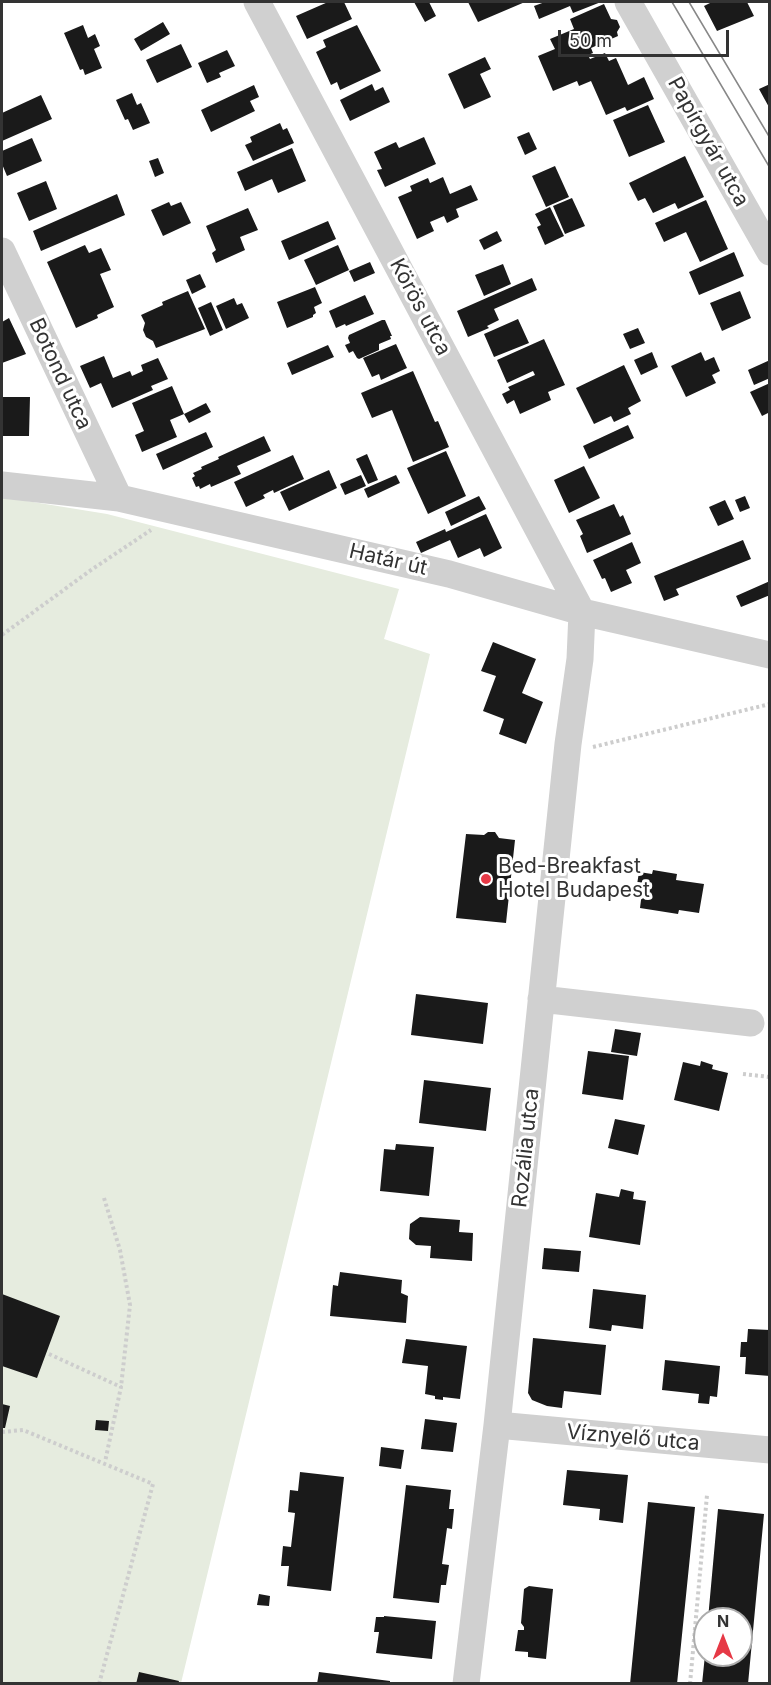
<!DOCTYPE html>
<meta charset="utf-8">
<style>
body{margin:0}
#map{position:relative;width:771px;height:1685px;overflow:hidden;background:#fff;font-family:Inter,sans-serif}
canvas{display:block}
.frame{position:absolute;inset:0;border:3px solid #333;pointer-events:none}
.north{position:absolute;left:693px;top:1607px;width:60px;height:60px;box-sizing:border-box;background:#fff;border:2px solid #adadad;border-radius:50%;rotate:0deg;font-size:16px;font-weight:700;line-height:24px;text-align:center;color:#333}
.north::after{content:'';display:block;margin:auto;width:21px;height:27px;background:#e63946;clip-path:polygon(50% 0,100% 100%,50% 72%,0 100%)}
.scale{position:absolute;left:558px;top:30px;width:171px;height:27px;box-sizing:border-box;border:3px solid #333;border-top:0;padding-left:8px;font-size:18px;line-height:21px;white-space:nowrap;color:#333;-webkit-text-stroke:4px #fff;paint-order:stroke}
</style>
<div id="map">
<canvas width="771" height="1685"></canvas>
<div class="frame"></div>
<div class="north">N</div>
<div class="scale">50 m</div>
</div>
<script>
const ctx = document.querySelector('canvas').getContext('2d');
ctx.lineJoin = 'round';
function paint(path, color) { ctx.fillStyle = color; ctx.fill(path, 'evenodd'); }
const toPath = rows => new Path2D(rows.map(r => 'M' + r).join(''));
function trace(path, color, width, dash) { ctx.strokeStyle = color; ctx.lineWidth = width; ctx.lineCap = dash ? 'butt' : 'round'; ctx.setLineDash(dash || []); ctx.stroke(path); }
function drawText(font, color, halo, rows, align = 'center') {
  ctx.font = font + ' Inter,sans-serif'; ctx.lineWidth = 6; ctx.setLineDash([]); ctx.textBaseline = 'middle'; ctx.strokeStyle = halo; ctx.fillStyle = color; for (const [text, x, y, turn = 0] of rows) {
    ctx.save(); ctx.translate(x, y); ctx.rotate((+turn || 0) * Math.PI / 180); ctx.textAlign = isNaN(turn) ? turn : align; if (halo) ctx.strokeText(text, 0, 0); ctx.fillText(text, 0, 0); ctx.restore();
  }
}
const green = toPath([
 [2,497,107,514,399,589,384,639,430,654,181,1683,2,1683]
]);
const building = toPath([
 [328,2,344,2,352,19,307,39,296,16],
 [414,2,429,2,436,16,425,22],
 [468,2,525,2,478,22],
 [545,2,601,2,573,13,570,6,539,19,534,6],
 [712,2,747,2,754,16,717,31,704,6],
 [604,4,611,19,617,20,620,27,617,32,618,36,591,48,593,53,588,55,590,59,605,53,609,61,616,58,628,85,644,77,654,99,627,111,625,107,606,115,591,81,579,86,577,81,553,91,538,56,555,49,550,39,574,29,570,19],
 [163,22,170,34,141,51,134,39],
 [83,25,88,38,95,34,100,46,94,49,102,68,85,75,83,69,80,70,64,33],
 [357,25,381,71,340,90,337,82,331,85,316,52,326,47,323,40],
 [181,44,192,67,157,83,146,60],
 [227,50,235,66,219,73,221,77,207,83,198,63],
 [485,57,491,69,480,74,491,97,464,109,448,74],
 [372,84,375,91,383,87,390,102,350,121,340,100],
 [770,84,770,109,759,89],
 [254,85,259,97,250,101,255,111,211,132,201,110],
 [132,93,137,105,141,103,150,123,133,130,128,119,125,120,116,100],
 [41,95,52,119,2,141,2,113],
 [648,105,665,142,629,157,613,120],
 [280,123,283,130,287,128,294,143,253,161,245,145,252,142,250,137],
 [529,132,537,149,525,155,517,137],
 [424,137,436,164,385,187,377,170,382,169,374,152,396,142,399,148],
 [32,138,42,161,7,176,2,164,2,151],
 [292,148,306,181,278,193,272,179,245,191,237,172],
 [685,156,704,197,678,209,675,203,653,213,645,198,638,201,629,183],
 [158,158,164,173,155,177,149,161],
 [555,166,569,197,546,207,532,176],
 [443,177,450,194,471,185,478,200,456,209,459,217,447,223,444,216,430,222,434,231,417,239,398,197,412,191,410,186,428,178,430,183],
 [46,181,57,209,29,221,17,193],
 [117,194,125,215,41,251,33,231],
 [572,198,585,226,565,234,553,206],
 [706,200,728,249,700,262,686,232,664,242,655,223],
 [169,202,171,206,181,202,191,223,163,236,151,210],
 [550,207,564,236,545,245,537,227,541,225,535,214],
 [248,208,258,230,240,237,245,250,216,263,212,253,216,250,206,226],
 [328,221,336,239,289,260,281,241],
 [497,231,502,241,484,250,479,240],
 [85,245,89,253,101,248,111,270,100,274,114,307,97,315,98,318,76,328,47,262],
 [338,245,349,270,316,285,304,260],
 [734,252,744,276,699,295,689,272],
 [370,262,375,273,354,282,349,271],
 [503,264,511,284,484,296,475,275],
 [200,274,206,287,192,294,186,280],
 [532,278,537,290,494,309,499,320,487,326,489,328,468,337,457,311],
 [315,287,322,303,314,307,316,313,313,315,313,317,287,328,277,302],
 [188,291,205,329,156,348,153,341,146,337,143,330,145,323,141,315,163,305,162,302],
 [740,291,751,318,722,331,710,303],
 [365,295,374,314,346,326,345,324,336,328,329,311],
 [234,298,237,305,242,303,249,318,226,329,216,306],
 [211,302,223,330,210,336,198,308],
 [9,318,26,354,2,363,2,322],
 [518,319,529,343,494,357,484,334],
 [382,320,385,320,392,336,390,336,391,339,379,344,379,350,359,359,357,358,353,351,349,353,345,345,350,343,348,338,349,335],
 [638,328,645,343,630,349,623,334],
 [544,339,565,385,548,392,551,400,520,414,514,400,507,404,502,394,510,390,508,387,535,375,533,371,507,383,497,360],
 [396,344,407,368,381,380,379,374,372,377,363,358],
 [328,345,334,357,292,375,287,363],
 [652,352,658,367,641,375,634,360],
 [701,352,705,361,714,357,720,371,712,375,716,383,686,397,671,366],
 [104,356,113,378,130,371,132,376,143,371,141,365,158,358,168,379,151,386,153,390,112,408,101,383,90,388,80,366],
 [770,360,770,378,754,385,748,370],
 [624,365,641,401,628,408,631,414,614,422,611,416,594,424,576,388],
 [413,371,435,422,438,421,449,447,413,462,392,410,372,418,361,393],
 [770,383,770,412,762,416,750,392],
 [172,386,184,414,170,420,177,437,142,452,135,435,144,431,132,403],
 [2,397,30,397,29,436,2,436],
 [206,403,211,412,189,423,184,414],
 [628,425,634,438,589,459,583,446],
 [206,432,213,447,163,470,156,454],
 [264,436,271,451,237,466,241,474,211,487,210,484,200,489,199,486,196,487,192,478,195,476,193,473,202,469,201,467,219,459,218,457],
 [446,451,466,496,428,514,407,468],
 [367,454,378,480,368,484,356,459],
 [293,455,304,479,274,493,273,490,263,495,265,498,246,507,234,482],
 [584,466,600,498,569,513,554,480],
 [329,470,337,488,289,511,280,492],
 [361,475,366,486,345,495,340,484],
 [396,475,400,483,368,498,364,489],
 [479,496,486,509,451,526,445,512],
 [745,496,750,508,740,512,735,500],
 [725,500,734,519,718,526,709,507],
 [614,504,620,517,623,515,631,534,587,553,580,536,583,534,576,520],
 [486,514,502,548,484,557,480,548,458,558,450,540,421,553,416,542,445,529,446,532],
 [743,540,751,559,676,589,679,595,664,601,654,576],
 [632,542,641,563,626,570,632,583,611,592,605,578,602,579,593,560],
 [770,581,770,595,741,607,736,596],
 [493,642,536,659,522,693,543,702,526,744,499,734,504,719,483,711,496,676,481,671],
 [488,832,495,832,499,838,515,840,506,923,456,918,466,834,484,835],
 [653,870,677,874,676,880,704,884,699,913,679,910,678,914,640,908,642,892,636,891,639,872,652,874],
 [416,994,488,1003,483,1044,411,1035],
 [615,1029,641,1033,637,1056,611,1052],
 [588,1051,629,1056,623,1100,582,1094],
 [701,1061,713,1065,712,1069,728,1073,719,1111,674,1100,683,1062,700,1066],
 [424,1080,491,1088,486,1131,419,1123],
 [615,1119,645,1125,638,1155,608,1148],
 [396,1144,434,1147,429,1196,380,1191,384,1149,395,1150],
 [621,1189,634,1192,633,1199,646,1201,640,1245,589,1237,596,1193,619,1197],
 [420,1217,460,1220,459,1232,473,1233,472,1261,430,1258,431,1246,416,1245,409,1239,410,1224],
 [544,1248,581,1251,579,1272,542,1269],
 [340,1272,402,1280,401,1293,408,1296,406,1323,330,1316,333,1285,338,1286],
 [593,1289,646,1295,643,1329,612,1325,611,1331,589,1328],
 [2,1294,60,1316,37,1378,2,1366],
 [748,1329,770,1330,770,1376,745,1374,746,1357,740,1357,741,1342,747,1342],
 [533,1338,606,1345,601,1395,564,1391,562,1408,547,1406,532,1400,528,1393],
 [406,1339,467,1346,460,1399,443,1397,443,1400,435,1399,435,1396,425,1394,428,1366,402,1363],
 [665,1360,720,1366,717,1397,710,1396,709,1404,698,1403,699,1394,662,1390],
 [2,1404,10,1406,5,1428,2,1428],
 [425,1419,457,1423,453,1452,421,1449],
 [96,1420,109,1421,108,1431,95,1430],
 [381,1447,404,1450,401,1469,379,1466],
 [567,1470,628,1475,623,1523,599,1520,600,1509,563,1505],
 [300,1472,344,1477,331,1591,287,1586,289,1566,281,1566,283,1546,291,1547,295,1513,288,1512,290,1490,298,1491],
 [406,1485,451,1490,449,1509,454,1509,452,1529,447,1528,442,1564,449,1565,446,1585,441,1585,439,1603,393,1598],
 [648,1502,695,1507,677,1684,630,1684],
 [718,1509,764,1514,748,1684,702,1684,705,1655,741,1655,741,1619,708,1619],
 [529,1586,553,1589,546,1659,528,1657,528,1652,515,1651,518,1630,524,1630,524,1627,521,1623,524,1589],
 [259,1594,270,1596,269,1606,257,1605],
 [384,1616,436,1621,432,1659,376,1653,379,1632,374,1632,376,1617,384,1617],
 [139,1672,179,1681,178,1684,136,1684],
 [319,1672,390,1681,390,1684,317,1684]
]);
const path = toPath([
 [2,635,91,570,151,530],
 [593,747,770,704],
 [743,1074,770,1077],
 [104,1198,120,1250,130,1305,121,1387],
 [49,1354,121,1387,105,1462],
 [2,1432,23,1430,153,1484,99,1684],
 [690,1684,707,1495]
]);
const minor = toPath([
 [257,2,582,612],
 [628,2,770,252],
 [2,251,119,498],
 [2,485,119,498,449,574,582,612,770,655],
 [541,999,751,1023],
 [497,1425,770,1450],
 [466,1684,497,1425,568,744,580,659,582,612]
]);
const tram = toPath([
 [672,2,770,168],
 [689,2,770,138]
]);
const markers = [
 [486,879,6,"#e63946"]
];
const streetNames = [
 ["Papírgyár utca",708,142,61],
 ["Körös utca",420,307,62],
 ["Botond utca",60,374,65],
 ["Határ út",388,560,13],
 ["Rozália utca",526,1148,-84],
 ["Víznyelő utca",633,1438,5]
];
const poiNames = [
 ["Bed-Breakfast",498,867],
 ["Hotel Budapest",498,891]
];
paint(green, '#e6ecdf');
paint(building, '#1a1a1a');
trace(path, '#cdcdcd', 4, [3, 3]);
trace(minor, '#d0d0d0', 27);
trace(tram, '#888', 1.5);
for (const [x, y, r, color] of markers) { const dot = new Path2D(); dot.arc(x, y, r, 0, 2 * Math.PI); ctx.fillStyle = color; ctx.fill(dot); trace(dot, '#fff', 2); }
drawText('21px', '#333', '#fff', streetNames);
drawText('21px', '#333', '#fff', poiNames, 'left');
</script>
